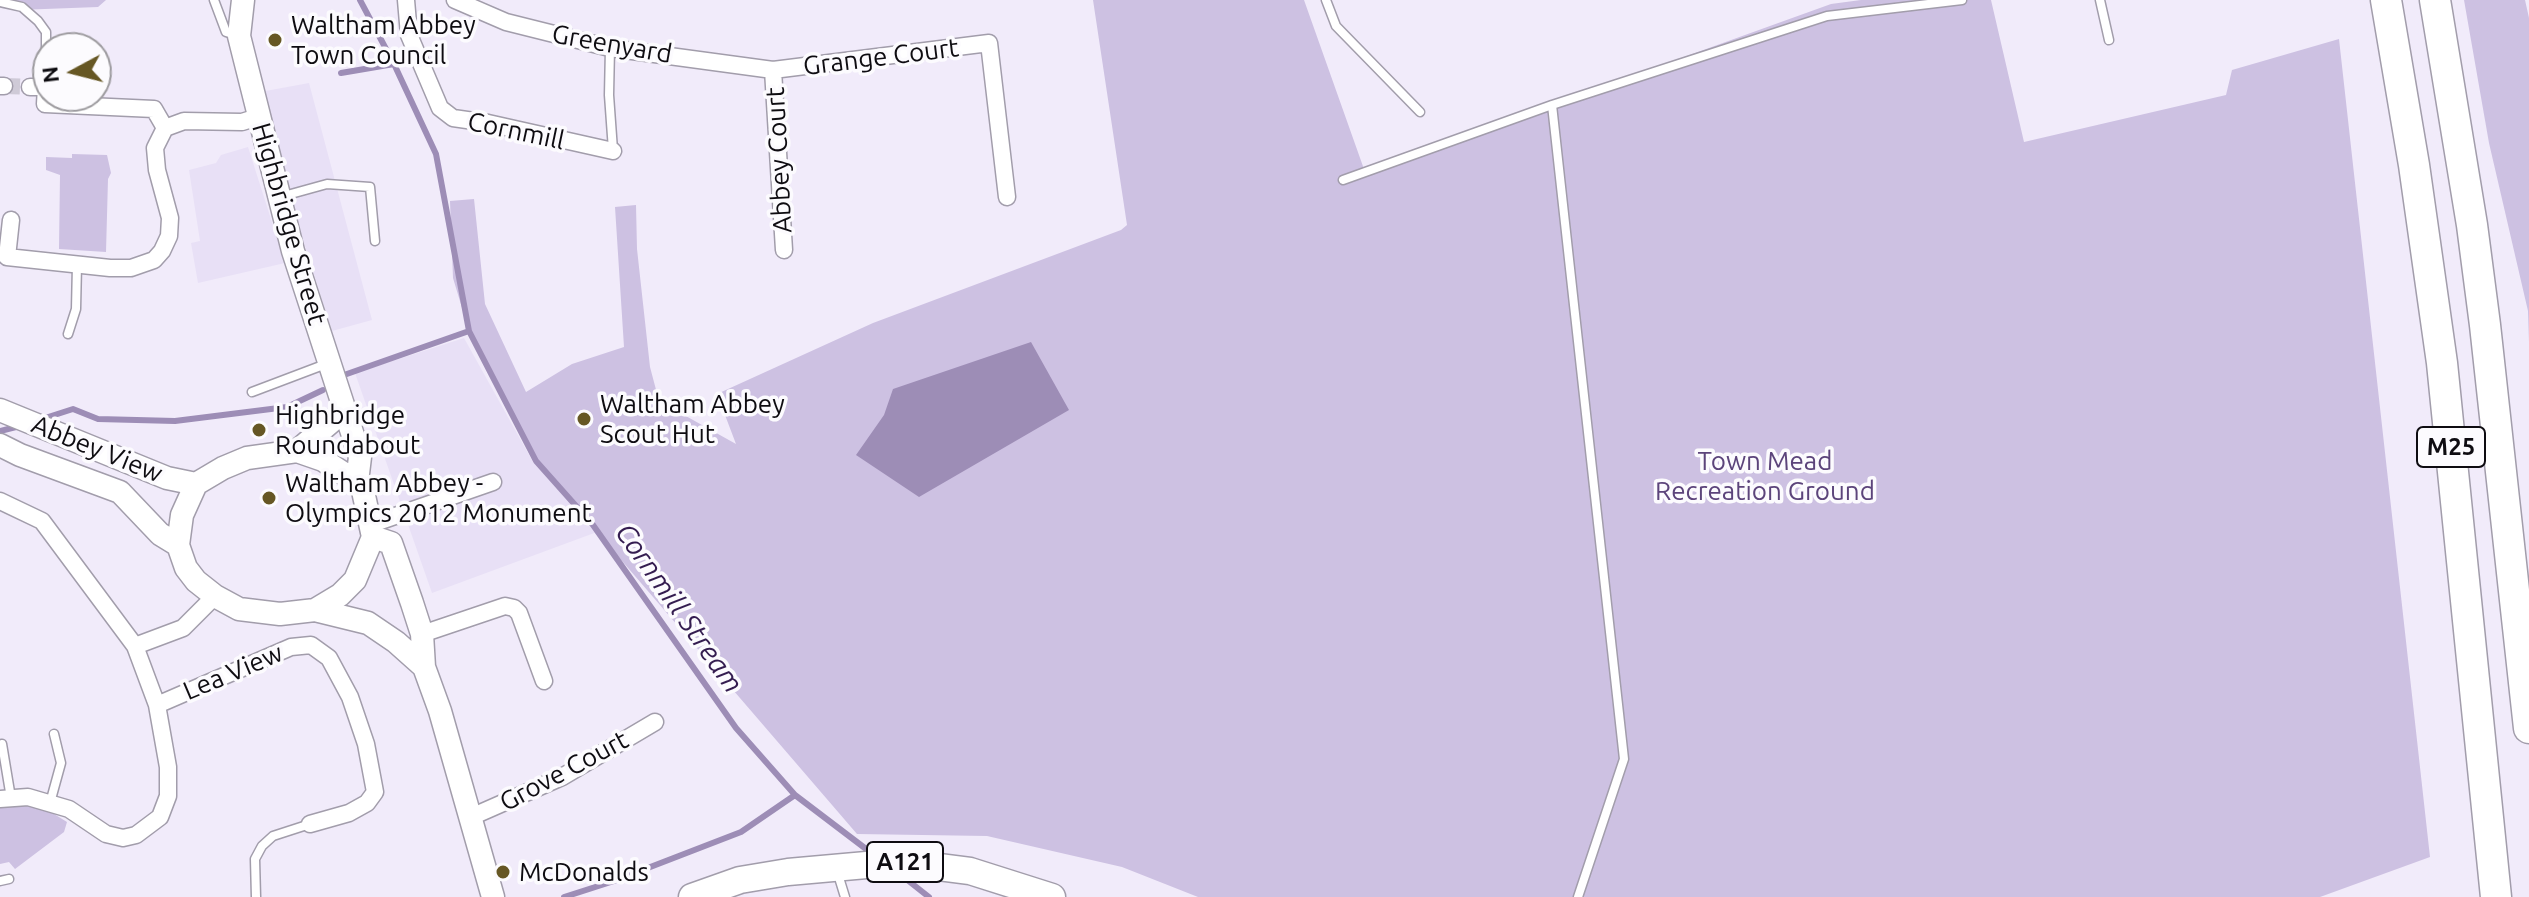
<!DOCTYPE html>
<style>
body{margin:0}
#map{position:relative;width:2529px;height:897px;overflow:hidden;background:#f1ebfa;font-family:Ubuntu,sans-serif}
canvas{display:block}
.north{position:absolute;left:32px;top:32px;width:80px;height:80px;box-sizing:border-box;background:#fcfbfe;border:2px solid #9d9b9f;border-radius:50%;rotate:263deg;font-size:22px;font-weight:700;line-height:32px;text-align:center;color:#0e0c11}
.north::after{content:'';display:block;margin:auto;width:28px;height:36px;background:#665724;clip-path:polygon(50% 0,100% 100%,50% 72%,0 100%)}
</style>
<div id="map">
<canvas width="2529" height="897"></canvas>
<div class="north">N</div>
</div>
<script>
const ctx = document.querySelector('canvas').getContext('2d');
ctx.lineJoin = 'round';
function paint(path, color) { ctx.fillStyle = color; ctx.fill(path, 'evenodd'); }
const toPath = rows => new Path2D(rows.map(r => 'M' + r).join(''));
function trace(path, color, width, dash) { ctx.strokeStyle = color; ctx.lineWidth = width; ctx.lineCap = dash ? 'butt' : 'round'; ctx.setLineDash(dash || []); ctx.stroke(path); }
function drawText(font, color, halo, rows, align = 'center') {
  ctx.font = font + ' Ubuntu,sans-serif'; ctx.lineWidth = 7; ctx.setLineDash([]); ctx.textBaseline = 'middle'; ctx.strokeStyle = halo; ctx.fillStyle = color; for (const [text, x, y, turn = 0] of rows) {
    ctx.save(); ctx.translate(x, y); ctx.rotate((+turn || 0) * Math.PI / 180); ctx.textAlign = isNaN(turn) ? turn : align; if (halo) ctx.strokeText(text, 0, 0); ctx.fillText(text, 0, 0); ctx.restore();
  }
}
const built = toPath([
 [309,83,372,320,332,331,290,199,260,92],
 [248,147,285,263,198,283,191,243,200,241,189,170,216,163,221,155],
 [464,338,533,462,597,532,432,593,355,373]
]);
const green = toPath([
 [0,0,106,0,98,7,18,10,0,6],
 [1093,0,1304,0,1365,172,1831,4,1861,0,1991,0,2024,142,2226,95,2232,70,2339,39,2430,857,2320,897,1198,897,1122,867,987,836,857,834,536,461,469,331,453,278,450,201,474,199,485,304,526,392,572,364,624,347,615,207,636,205,637,249,650,367,659,401,736,444,717,394,873,323,1121,230,1127,225],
 [2464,0,2525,0,2529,18,2529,342,2528,311,2489,143],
 [72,154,107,155,111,173,108,179,106,252,59,249,60,175,46,170,46,157,72,158],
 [24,804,46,809,67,822,64,832,15,869,9,862,0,864,0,805]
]);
const water = toPath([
 [1031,342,1069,410,919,497,856,455,884,415,893,389]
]);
const stream = toPath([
 [360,0,394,64,436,154,469,331,536,461,593,525,736,728,795,795,874,855],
 [341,73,394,64],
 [344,375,469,331],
 [42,419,73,409,98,419,175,421,287,407,323,390],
 [0,431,20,426],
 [896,871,929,897],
 [564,897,614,881,741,832,795,795]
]);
const streetTunnel = toPath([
 [4,86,30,87]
]);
const lane = toPath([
 [214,0,226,32,239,36],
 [1326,0,1336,26,1420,112],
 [2100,0,2109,40],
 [0,2,22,7,38,21,46,32,46,87],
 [610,48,609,95,613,150],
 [1552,105,1624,759,1578,897],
 [1343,180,1552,105,1827,16,1962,0],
 [280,197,327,184,370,187,375,241],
 [68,334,76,309,77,265],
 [252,392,326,364],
 [2,744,11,798],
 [50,803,61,763,54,734],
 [837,871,845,897],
 [0,881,9,879],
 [256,897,255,859,262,846,273,836,310,824]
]);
const street = toPath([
 [406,0,409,35,440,108,453,118,488,123,613,151],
 [455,0,506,22,610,48,773,70,989,43,1007,197],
 [773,70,784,250],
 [0,86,4,86],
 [30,87,46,87,45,104,154,109,165,128],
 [11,220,7,257,110,268,131,268,154,260,162,251,169,236,170,218,157,170,155,148,165,128,184,121,242,122,258,117],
 [0,501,42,521,135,646,157,705,168,767,168,796,160,817,136,835,123,838,106,834,69,809,28,797,0,799],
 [372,524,493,482],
 [422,634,505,606,514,608,519,613,544,681],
 [135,646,183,628,215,596],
 [157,705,291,647,311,645,329,658,350,697,366,744,375,792,367,803,349,813,310,824],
 [471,817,562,777,655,722]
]);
const secondary = toPath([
 [243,0,239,36,293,251,360,457,357,482],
 [0,410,167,478,196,484],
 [0,445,20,455,120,492,160,534,178,545],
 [297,451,323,460,357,482,363,491,373,537,355,580,340,595,315,610,280,614,239,609,215,596,196,581,186,568,178,545,182,515,196,484,223,468,247,458,297,451],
 [297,451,345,410],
 [373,537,391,543,412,603,422,634,424,667,440,711,493,897],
 [315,610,368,623,396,642,424,667]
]);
const primary = toPath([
 [692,897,740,880,788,872,900,862,970,871,1052,897]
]);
const highway = toPath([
 [2386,0,2414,165,2442,363,2496,897],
 [2435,0,2472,225,2485,325,2529,728]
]);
const markers = [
 [275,40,8,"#665724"],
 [584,419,8,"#665724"],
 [259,430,8,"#665724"],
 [269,498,8,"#665724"],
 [503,872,8,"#665724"]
];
const shields = [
 [2451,447,68],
 [905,862,76]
];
const shieldNames = [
 ["M25",2451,447],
 ["A121",905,862]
];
const poiNames = [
 ["Waltham Abbey",291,25],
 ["Town Council",291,55],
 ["Waltham Abbey",600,404],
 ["Scout Hut",600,434],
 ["Highbridge",275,415],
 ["Roundabout",275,445],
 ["Waltham Abbey -",285,483],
 ["Olympics 2012 Monument",285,513],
 ["McDonalds",519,872]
];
const streetNames = [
 ["Greenyard",612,44,10],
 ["Grange Court",881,57,-7],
 ["Cornmill",516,131,12],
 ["Abbey Court",779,160,-93],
 ["Highbridge Street",289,224,74],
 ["Abbey View",97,449,22],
 ["Lea View",233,672,-23],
 ["Grove Court",564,771,-28]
];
const parkNames = [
 ["Town Mead",1765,461],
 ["Recreation Ground",1765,491]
];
const waterNames = [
 ["Cornmill Stream",679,608,55]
];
paint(built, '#e8e0f6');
paint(green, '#cdc1e2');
paint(water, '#9d8db6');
trace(stream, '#9d8db6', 6);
trace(streetTunnel, '#cfcad7', 16, [16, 8]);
trace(lane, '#a29dab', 11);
trace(street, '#a29dab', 19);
trace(secondary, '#a29dab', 25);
trace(primary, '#a29dab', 29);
trace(highway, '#a29dab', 33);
trace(lane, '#fff', 8);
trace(street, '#fff', 16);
trace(secondary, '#fff', 22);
trace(primary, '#fff', 26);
trace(highway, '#fff', 30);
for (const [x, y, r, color] of markers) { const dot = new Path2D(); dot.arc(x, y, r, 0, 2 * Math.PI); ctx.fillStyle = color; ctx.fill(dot); trace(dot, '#fcfbfe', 3); }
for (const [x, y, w] of shields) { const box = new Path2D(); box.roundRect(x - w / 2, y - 20, w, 40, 6); ctx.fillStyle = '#fcfbfe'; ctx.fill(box); trace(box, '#0e0c11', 2); }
drawText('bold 24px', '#0e0c11', null, shieldNames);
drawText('26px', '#0e0c11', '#fcfbfe', poiNames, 'left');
drawText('26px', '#0e0c11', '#fcfbfe', streetNames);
drawText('26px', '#5c447b', '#fcfbfe', parkNames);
drawText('italic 28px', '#341c50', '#fcfbfe', waterNames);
</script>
